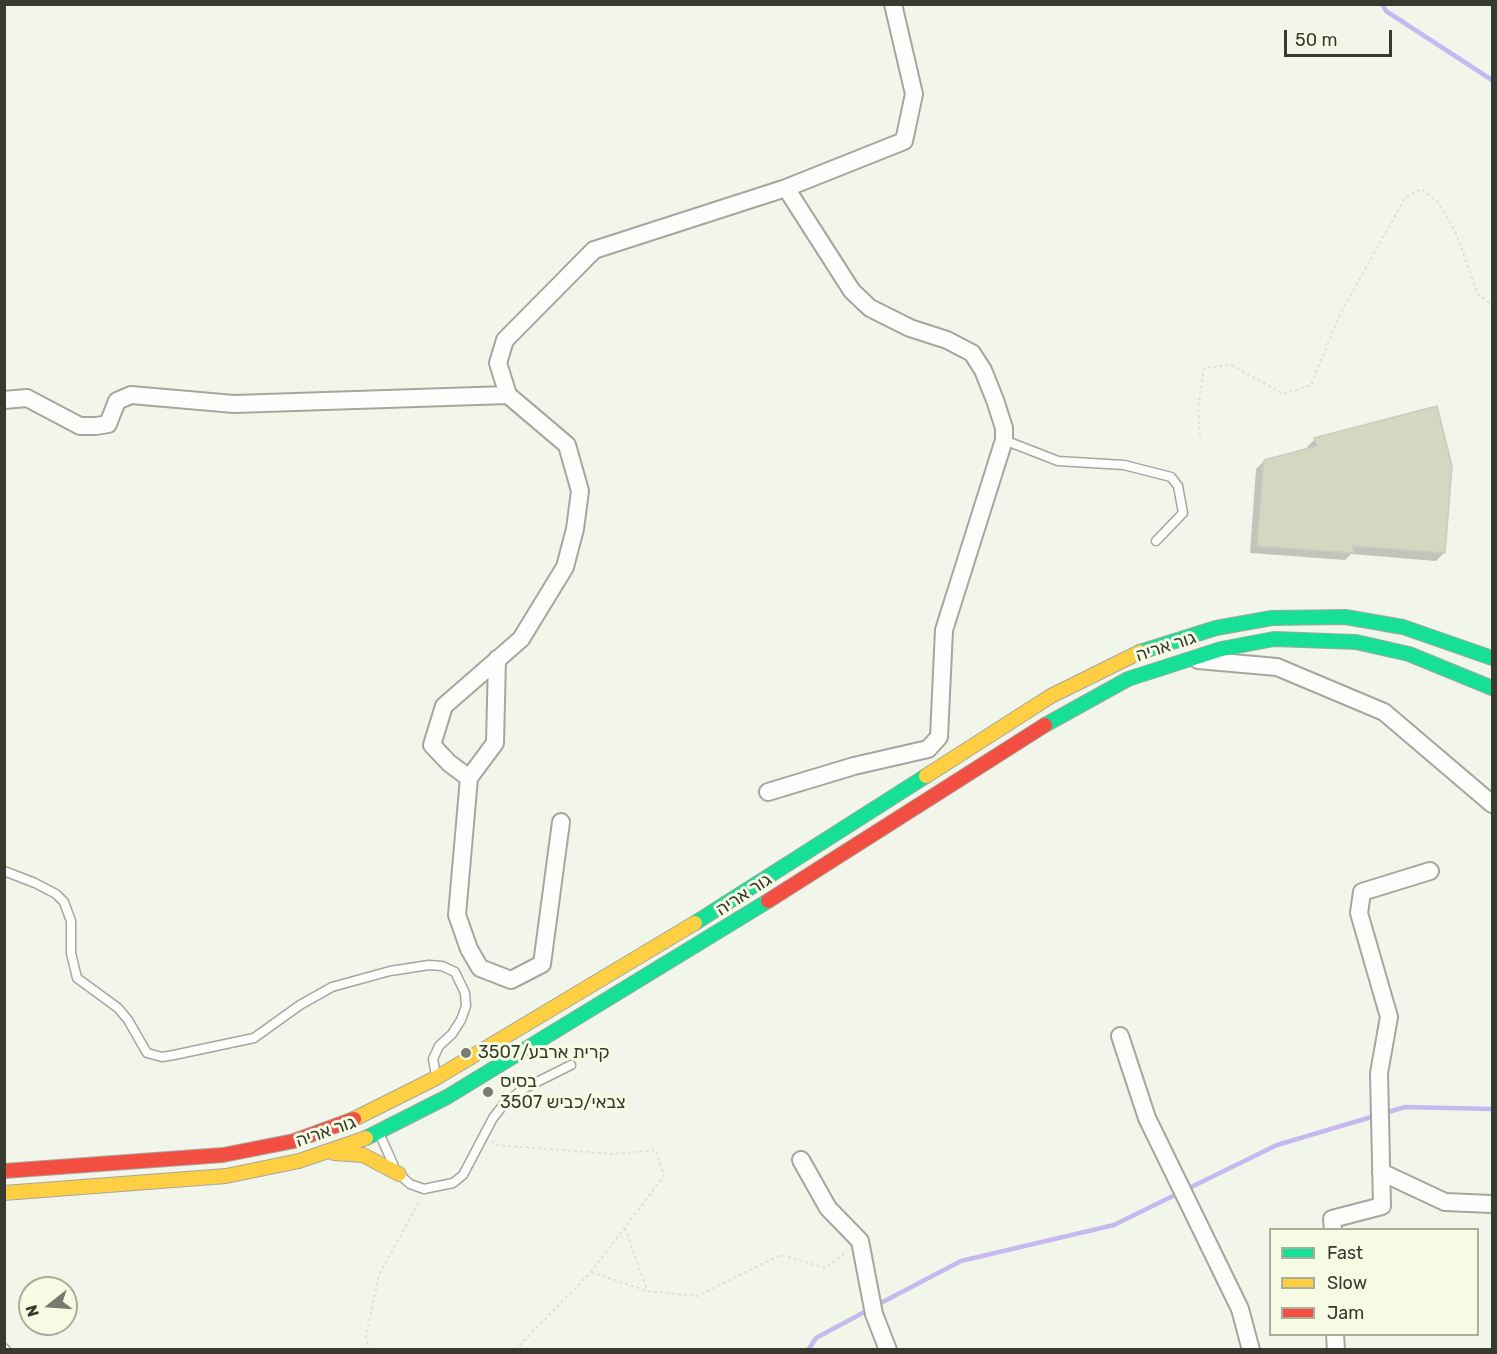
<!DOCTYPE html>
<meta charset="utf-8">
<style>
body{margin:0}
#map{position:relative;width:1497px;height:1354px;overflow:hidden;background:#f2f5e9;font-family:Rubik,sans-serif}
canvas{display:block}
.frame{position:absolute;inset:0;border:6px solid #383a30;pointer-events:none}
.legend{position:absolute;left:1269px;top:1228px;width:210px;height:108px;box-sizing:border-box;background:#f6fbe3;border:2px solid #aaae9b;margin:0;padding:8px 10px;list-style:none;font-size:18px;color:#383a30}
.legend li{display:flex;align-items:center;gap:12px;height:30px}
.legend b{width:30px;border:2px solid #aaae9b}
.north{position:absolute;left:18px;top:1276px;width:60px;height:60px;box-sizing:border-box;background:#f6fbe3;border:2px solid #aaae9b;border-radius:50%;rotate:253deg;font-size:16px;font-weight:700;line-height:24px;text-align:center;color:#383a30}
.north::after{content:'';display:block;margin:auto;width:21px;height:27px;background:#797b71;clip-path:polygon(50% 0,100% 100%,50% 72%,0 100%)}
.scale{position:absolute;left:1284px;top:30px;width:108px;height:27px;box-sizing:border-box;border:3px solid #383a30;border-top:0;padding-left:8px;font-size:18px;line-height:21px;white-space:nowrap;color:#383a30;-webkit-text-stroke:4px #f6fbe3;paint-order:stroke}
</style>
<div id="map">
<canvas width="1497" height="1354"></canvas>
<div class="frame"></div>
<ul class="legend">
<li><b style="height:8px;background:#16e098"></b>Fast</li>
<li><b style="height:8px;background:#ffcf43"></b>Slow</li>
<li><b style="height:8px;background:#f24e42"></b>Jam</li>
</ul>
<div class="north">N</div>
<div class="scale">50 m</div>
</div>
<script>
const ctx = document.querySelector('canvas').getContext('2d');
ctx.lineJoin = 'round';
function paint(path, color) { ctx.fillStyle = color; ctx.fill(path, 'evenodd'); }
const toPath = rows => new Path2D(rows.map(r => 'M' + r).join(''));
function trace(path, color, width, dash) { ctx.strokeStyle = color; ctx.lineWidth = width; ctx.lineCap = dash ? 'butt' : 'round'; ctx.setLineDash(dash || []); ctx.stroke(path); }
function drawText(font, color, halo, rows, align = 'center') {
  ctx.font = font + ' Rubik,Heebo,sans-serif'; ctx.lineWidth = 6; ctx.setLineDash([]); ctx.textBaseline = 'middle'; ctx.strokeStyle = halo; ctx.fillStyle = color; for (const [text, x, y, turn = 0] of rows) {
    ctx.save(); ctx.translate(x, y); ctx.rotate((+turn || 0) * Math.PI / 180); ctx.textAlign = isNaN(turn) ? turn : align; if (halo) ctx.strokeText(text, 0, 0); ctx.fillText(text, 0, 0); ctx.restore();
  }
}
const shadow = toPath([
 [1315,439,1444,553,1436,561,1351,554,1345,560,1250,553,1256,469,1264,461,1308,450,1307,447]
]);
const stream = toPath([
 [1382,4,1386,11,1492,80],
 [1187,1189,1277,1145,1405,1107,1492,1109],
 [877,1305,961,1261,1114,1225,1179,1193],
 [808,1350,816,1338,870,1309]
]);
const building = toPath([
 [1437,406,1452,466,1445,553,1353,546,1354,553,1257,546,1264,460,1317,446,1314,438,1437,406]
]);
const path = toPath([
 [1200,436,1198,408,1204,368,1231,365,1284,394,1311,385,1340,314,1405,198,1421,189,1438,202,1456,233,1478,294,1492,305],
 [492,1141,495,1145,614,1154,656,1150,664,1176,591,1272,515,1350],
 [625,1228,647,1290],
 [591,1272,647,1291,697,1296,781,1255,826,1268,846,1252],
 [369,1350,366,1336,379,1275,420,1200]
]);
const lane = toPath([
 [1004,440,1058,461,1124,465,1171,477,1178,486,1183,513,1156,541],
 [4,871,35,883,56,894,64,902,71,921,71,953,77,978,118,1008,128,1020,147,1053,162,1057,174,1055,254,1038,300,1005,332,987,390,971,429,965,442,966,455,972,465,993,466,1006,461,1020,452,1034,439,1046,433,1059,436,1075],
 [380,1135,393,1164],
 [400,1175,410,1184,424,1189,453,1183,463,1175,493,1118,504,1104,523,1089,571,1065],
 [4,1348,6,1350]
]);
const street = toPath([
 [4,400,27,398,80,426,96,426,108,424,117,401,131,395,234,404,508,395],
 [497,659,495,743,469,778,457,915,469,949,480,968,511,980,542,964,561,822],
 [1198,660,1277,667,1384,712,1492,804],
 [469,778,449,763,432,745,444,706,521,639,565,567,575,529,580,491,567,445,508,395,498,363,505,340,594,250,786,188,904,141,914,94,893,4],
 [768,792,854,766,928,749,939,737,944,630,1004,440,1004,428,995,400,983,370,972,353,947,340,910,328,870,308,852,291,786,188],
 [1120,1036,1147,1118,1240,1309,1251,1350],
 [801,1160,828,1208,860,1241,874,1314,888,1350],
 [1381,1172,1445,1202,1492,1204],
 [1333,1230,1332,1219,1382,1206,1379,1073,1389,1017,1359,913,1362,892,1430,871],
 [1335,1334,1336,1350]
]);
const fast = toPath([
 [1140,652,1216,628,1272,618,1345,617,1403,627,1492,658],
 [1045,725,1128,679,1221,649,1274,639,1356,642,1409,654,1492,688],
 [695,923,926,776],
 [366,1138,447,1097,768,901]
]);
const slow = toPath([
 [926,776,1051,696,1140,652],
 [354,1119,436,1078,695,923],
 [334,1153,363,1155,399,1174],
 [4,1193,226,1176,299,1161,366,1138]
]);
const jam = toPath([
 [768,901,1045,725],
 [4,1171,223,1155,294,1141,354,1119]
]);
const markers = [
 [466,1053,6,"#797b71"],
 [488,1092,6,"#797b71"]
];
const streetNames = [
 ["גור אריה",1166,647,-18],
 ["גור אריה",744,895,-33],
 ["גור אריה",326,1132,-19]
];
const poiNames = [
 ["קרית ארבע/3507",478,1053],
 ["בסיס",500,1082],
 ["צבאי/כביש 3507",500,1103]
];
paint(shadow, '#0003');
trace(stream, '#c5baf0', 4.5);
paint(building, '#d4d8c1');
trace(building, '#c9ccc2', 1.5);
trace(lane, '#a5a79e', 11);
trace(street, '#a5a79e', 20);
trace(fast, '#a5a79e', 16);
trace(slow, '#a5a79e', 16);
trace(jam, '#a5a79e', 16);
trace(path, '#dee0db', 2, [3, 3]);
trace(lane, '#fdfefc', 8);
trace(street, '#fdfefc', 16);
trace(fast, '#16e098', 14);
trace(slow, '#ffcf43', 14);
trace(jam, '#f24e42', 14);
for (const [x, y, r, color] of markers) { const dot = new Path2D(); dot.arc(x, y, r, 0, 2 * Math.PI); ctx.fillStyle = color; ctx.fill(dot); trace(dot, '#f6fbe3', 2); }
drawText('18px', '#383a30', '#f6fbe3', streetNames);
drawText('18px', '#383a30', '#f6fbe3', poiNames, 'left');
</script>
